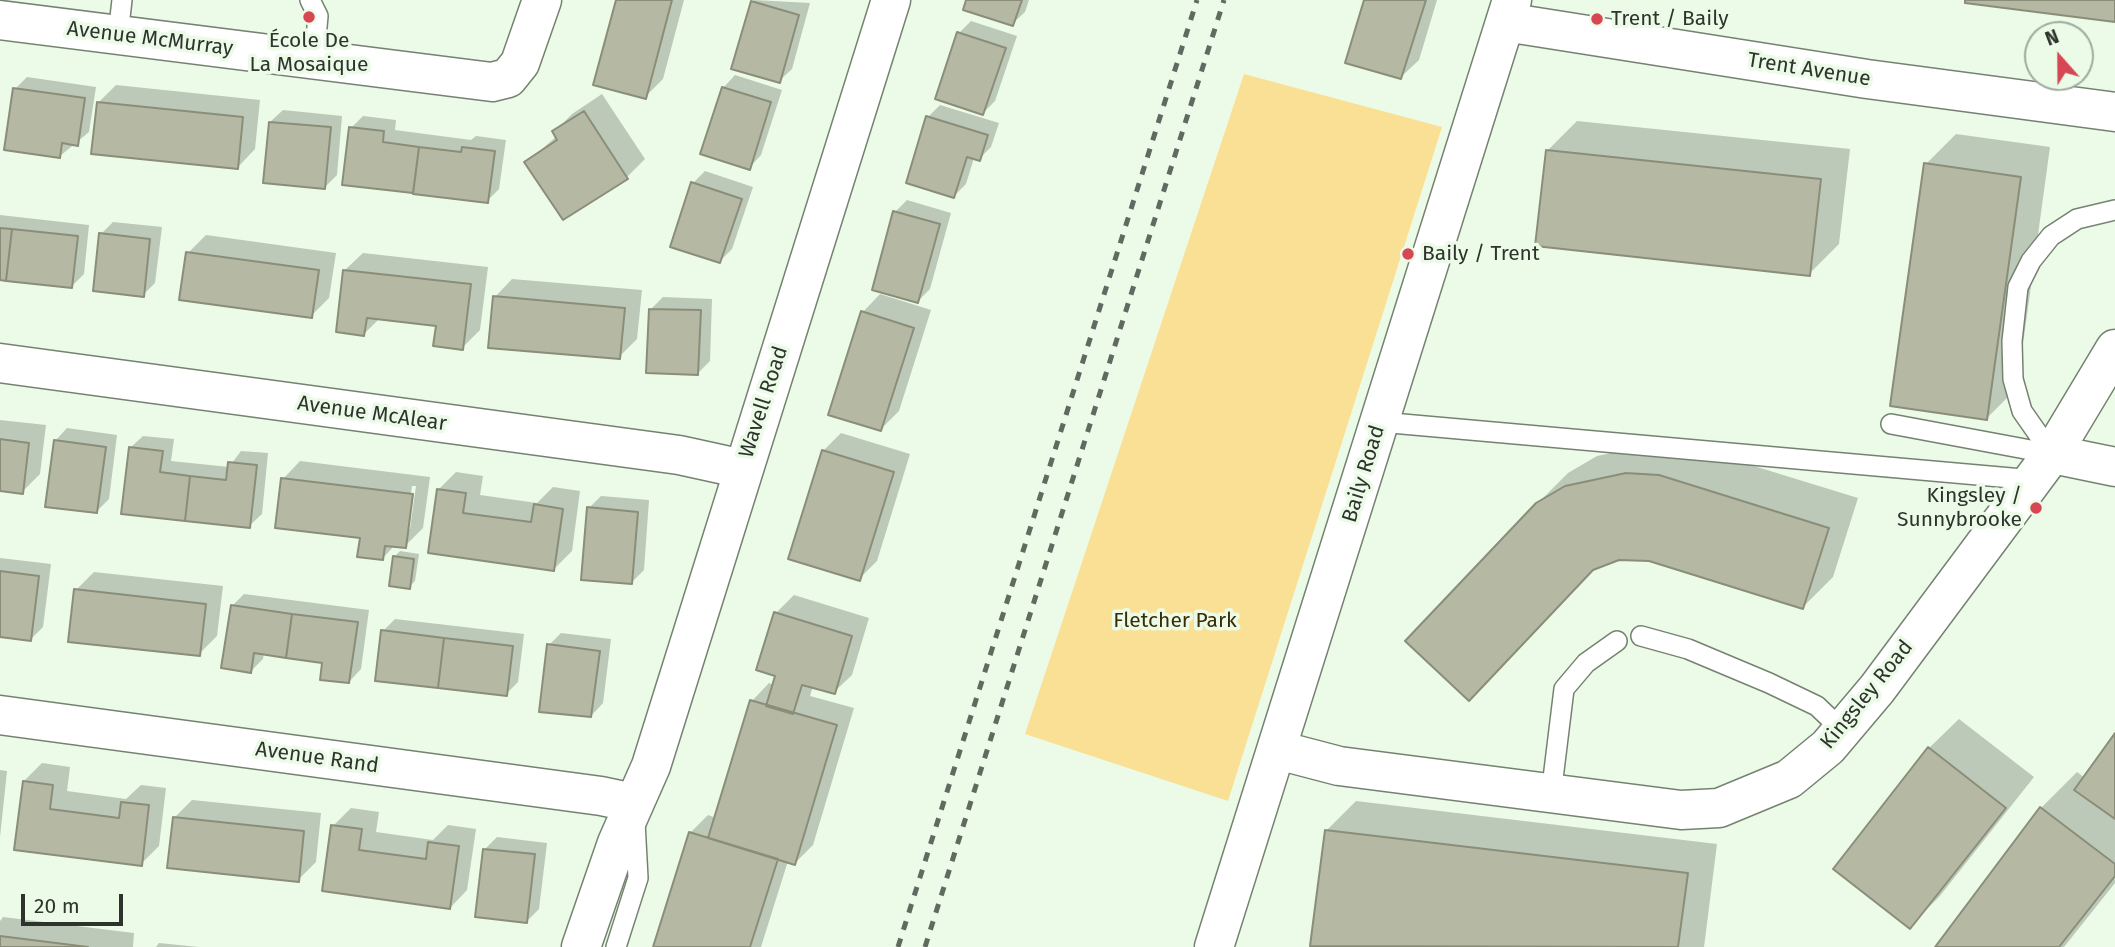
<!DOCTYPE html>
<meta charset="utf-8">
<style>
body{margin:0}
#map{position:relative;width:2115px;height:947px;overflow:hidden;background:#ebfbe7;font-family:"Fira Sans",sans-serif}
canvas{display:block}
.north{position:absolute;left:2024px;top:21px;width:70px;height:70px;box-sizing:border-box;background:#ebfbe7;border:2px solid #9fab9d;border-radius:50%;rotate:339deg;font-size:19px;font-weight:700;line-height:28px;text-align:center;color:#2e342d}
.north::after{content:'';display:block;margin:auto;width:24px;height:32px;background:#d64653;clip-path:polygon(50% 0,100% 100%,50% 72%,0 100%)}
.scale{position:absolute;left:21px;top:894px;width:102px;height:32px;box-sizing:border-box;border:4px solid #2e342d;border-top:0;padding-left:9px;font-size:21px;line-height:24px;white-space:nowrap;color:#2e342d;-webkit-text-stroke:5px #ebfbe7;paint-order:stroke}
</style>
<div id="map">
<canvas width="2115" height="947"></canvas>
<div class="north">N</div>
<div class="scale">20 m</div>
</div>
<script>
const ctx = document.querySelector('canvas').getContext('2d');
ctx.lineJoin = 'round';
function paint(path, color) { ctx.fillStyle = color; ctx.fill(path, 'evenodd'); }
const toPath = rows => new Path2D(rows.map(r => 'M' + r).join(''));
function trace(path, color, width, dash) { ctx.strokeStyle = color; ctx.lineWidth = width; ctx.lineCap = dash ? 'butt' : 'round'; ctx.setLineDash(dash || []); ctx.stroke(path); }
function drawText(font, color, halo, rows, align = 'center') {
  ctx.font = font + ' "Fira Sans",sans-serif'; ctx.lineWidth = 7; ctx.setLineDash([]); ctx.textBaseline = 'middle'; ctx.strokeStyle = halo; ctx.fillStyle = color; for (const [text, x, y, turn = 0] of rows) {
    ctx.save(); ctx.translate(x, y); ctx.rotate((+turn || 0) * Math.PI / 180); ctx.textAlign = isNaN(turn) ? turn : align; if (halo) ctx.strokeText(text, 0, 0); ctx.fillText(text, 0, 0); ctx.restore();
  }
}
const green = toPath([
 [1244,74,1442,127,1228,801,1025,734]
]);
const shadow = toPath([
 [617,0,684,0,663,79,645,97],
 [754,0,810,3,792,69,779,81],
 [968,0,1029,0,1025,12,1012,24],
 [1366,0,1437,0,1419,60,1401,77],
 [971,21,1017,36,995,101,983,113,959,33],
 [735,75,782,90,761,155,749,168,723,88],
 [27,77,96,87,89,132,60,156,15,89],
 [116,85,260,100,255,149,238,167,98,103],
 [602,94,645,159,627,177,527,162,557,136,554,132,572,114],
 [940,105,999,123,991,147,979,159,974,158,966,184,954,196,928,117],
 [283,110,342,116,337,175,325,187,270,122],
 [363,116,396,120,395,130,471,140,476,136,506,140,499,189,487,201,344,184,351,128],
 [1577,121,1850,149,1839,244,1809,274,1547,151],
 [1956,134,2050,147,2017,388,1987,418,1926,164],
 [705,171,753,187,732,249,720,261,693,183],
 [907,200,951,213,930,289,918,301,895,212],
 [0,215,89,225,84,274,71,287,0,278],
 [113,222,162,227,155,283,143,295,101,234],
 [206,235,336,253,329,298,311,316,188,253],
 [363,253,488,267,480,330,462,348,438,325,380,318,364,334,345,270],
 [512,279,642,290,637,339,619,357,495,297],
 [880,294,931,310,899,411,881,429,863,312],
 [663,297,712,299,710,361,698,373,650,310],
 [0,420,46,425,40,474,22,492,0,489],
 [67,428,117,435,109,499,97,511,55,441],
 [841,433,910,454,877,561,859,579,823,451],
 [143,436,174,439,171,461,229,467,241,451,268,453,262,514,249,526,123,512,130,448],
 [1657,443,1689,446,1858,498,1833,577,1803,607,1649,559,1619,558,1537,504,1568,473,1597,456],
 [300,461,430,477,423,528,405,546,395,545,383,558,362,536,283,479],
 [412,486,416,486,410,529,406,529],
 [456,472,483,476,480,495,537,503,553,487,580,491,572,551,554,569,430,552,438,490],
 [601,496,649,500,644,570,632,582,589,508],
 [400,551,419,554,415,581,409,587,394,557],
 [0,558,51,564,43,627,31,639,0,635],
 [94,572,223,586,217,636,199,654,76,590],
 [244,594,369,610,361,669,349,682,324,661,264,653,263,659,251,671,232,606],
 [794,595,869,618,852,675,834,692,813,686,810,696,854,708,813,845,795,863,788,861,761,947,654,947,690,833,708,815,716,818,752,701,769,683,774,685,777,675,776,613],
 [395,619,524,634,518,682,506,694,383,631],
 [561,633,611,639,603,703,591,716,549,645],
 [1959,719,2034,777,1939,897,1909,927,1929,748],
 [2115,736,2115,883,2064,947,1937,947,2041,808,2077,772,2085,778],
 [42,763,70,767,67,791,126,799,141,785,166,788,159,846,141,864,16,849,24,781],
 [0,770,7,771,0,837],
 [192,800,321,813,316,862,298,880,174,818],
 [1356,801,1717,844,1704,947,1334,947,1312,944,1326,831],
 [351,808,379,812,376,832,433,840,448,825,476,829,467,890,450,908,324,890,333,826],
 [497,837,547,843,539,909,527,921,484,850],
 [3,917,134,933,133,947,0,947,0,921],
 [159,943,199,947,156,947]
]);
const building = toPath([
 [616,0,672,0,646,99,593,85,616,0],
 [966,0,1022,0,1013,26,963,10,966,0],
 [1364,0,1426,0,1401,79,1345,63,1364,0],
 [1965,0,2115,0,2115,22,1965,3,1965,0],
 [751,1,799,15,780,83,731,69,751,1],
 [957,32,1006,48,983,115,935,99,957,32],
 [722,87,771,102,750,170,700,154,722,87],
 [13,88,85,98,78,146,62,143,60,158,4,150,13,88],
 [97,102,243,117,238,169,91,154,97,102],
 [584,111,628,179,563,220,524,162,557,140,552,131,584,111],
 [926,116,988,135,980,161,967,157,954,198,906,183,926,116],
 [269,122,331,127,325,189,263,183,269,122],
 [349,127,384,131,383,142,419,147,413,193,342,185,349,127],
 [419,147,461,152,462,147,495,151,488,203,413,194,419,147],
 [1546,150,1821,179,1810,276,1535,246,1546,150],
 [1924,163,2021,177,1987,420,1890,406,1924,163],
 [691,182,742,199,720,263,670,247,691,182],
 [893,211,940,224,918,303,872,290,893,211],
 [0,228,12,229,6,281,0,280,0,228],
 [12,229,78,236,72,288,6,281,12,229],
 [99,233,150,239,144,297,93,291,99,233],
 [186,252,319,270,312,318,179,300,186,252],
 [343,270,471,284,463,350,433,346,436,326,367,318,364,336,336,332,343,270],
 [493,296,625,308,620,359,488,348,493,296],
 [649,309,701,310,698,375,646,373,649,309],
 [861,311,914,328,881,431,828,415,861,311],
 [0,439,29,443,23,494,0,491,0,439],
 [54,440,106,447,97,513,45,507,54,440],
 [129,447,163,451,160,472,190,476,185,521,121,514,129,447],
 [822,450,894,472,860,581,788,559,822,450],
 [228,462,257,465,250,528,185,521,190,476,226,480,228,462],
 [1626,473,1659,475,1829,528,1803,609,1649,561,1619,560,1593,570,1469,701,1405,641,1536,503,1565,486,1626,473],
 [281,478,413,494,406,548,385,546,383,560,357,557,360,538,275,528,281,478],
 [437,489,466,493,463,513,531,522,534,504,563,509,554,571,428,553,437,489],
 [587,507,638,512,632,584,581,580,587,507],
 [393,556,414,559,410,589,389,586,393,556],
 [0,571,39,576,31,641,0,637,0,571],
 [74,589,206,604,200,656,68,642,74,589],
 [231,605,292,614,286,658,254,653,251,673,221,668,231,605],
 [774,612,852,636,835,694,802,685,793,714,766,706,775,676,756,670,774,612],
 [292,614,358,622,349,683,320,680,322,663,286,658,292,614],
 [381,630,444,638,438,688,375,681,381,630],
 [444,638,513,646,507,696,438,688,444,638],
 [547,644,600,651,591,717,539,712,547,644],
 [750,700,837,725,795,865,708,838,750,700],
 [2115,733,2115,819,2074,790,2115,733],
 [1928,747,2006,808,1910,929,1833,869,1928,747],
 [23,781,53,785,50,809,119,818,121,802,149,805,142,866,14,850,23,781],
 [2040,807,2115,864,2115,876,2059,947,1935,947,2040,807],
 [173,817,304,831,299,882,167,868,173,817],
 [331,825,362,829,359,850,426,859,428,842,459,846,450,909,322,891,331,825],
 [1325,830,1688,873,1678,947,1310,946,1325,830],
 [689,832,778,859,750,947,653,947,689,832],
 [483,849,535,854,527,923,475,917,483,849],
 [0,936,88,947,0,947,0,936]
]);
const lane = toPath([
 [310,0,318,16,314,60],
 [118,35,122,0],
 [1380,422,2034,480],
 [1891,424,2052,454],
 [2052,454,2022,411,2013,379,2012,341,2018,287,2031,261,2051,236,2077,219,2115,210],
 [1641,636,1688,649,1769,683,1817,706,1842,730],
 [1551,795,1564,689,1586,663,1617,641],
 [616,947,638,878,635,822]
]);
const street = toPath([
 [0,20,492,82,508,78,520,63,542,0],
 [1505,22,1867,79,2115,112],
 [0,363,679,455,743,469],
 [2052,454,2115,467],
 [0,715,601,796,634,803],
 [1278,750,1339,766,1681,810,1719,808,1789,779,1828,747,1877,689,2052,454,2115,349],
 [581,947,617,843,651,766,891,0],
 [1214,947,1512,0]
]);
const rail = toPath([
 [898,947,1197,0],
 [925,947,1224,0]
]);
const markers = [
 [309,17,7,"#d64653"],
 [1597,19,7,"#d64653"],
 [1408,254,7,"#d64653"],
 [2036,508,7,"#d64653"]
];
const poiNames = [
 ["Trent / Baily",1611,19],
 ["École De",309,41,"center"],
 ["La Mosaique",309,65,"center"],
 ["Baily / Trent",1422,254],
 ["Kingsley /",2022,496,"right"],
 ["Sunnybrooke",2022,520,"right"]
];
const streetNames = [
 ["Avenue McMurray",150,39,7],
 ["Trent Avenue",1809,70,9],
 ["Wavell Road",764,402,-72],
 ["Avenue McAlear",372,414,8],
 ["Baily Road",1364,474,-73],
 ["Kingsley Road",1867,695,-51],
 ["Avenue Rand",317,758,8]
];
const parkNames = [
 ["Fletcher Park",1175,621]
];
paint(green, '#fae094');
paint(shadow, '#0003');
paint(building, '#b5b8a2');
trace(building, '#8a8e79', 2);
trace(lane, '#758271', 22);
trace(street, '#758271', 41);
trace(lane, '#fff', 19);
trace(street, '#fff', 38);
trace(rail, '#616a60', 5, [9, 9]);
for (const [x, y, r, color] of markers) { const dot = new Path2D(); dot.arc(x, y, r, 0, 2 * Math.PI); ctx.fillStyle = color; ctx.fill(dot); trace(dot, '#ebfbe7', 2.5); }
drawText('21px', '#2e342d', '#ebfbe7', poiNames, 'left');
drawText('21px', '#2e342d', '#ebfbe7', streetNames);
drawText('21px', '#3a2d06', '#ebfbe7', parkNames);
</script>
